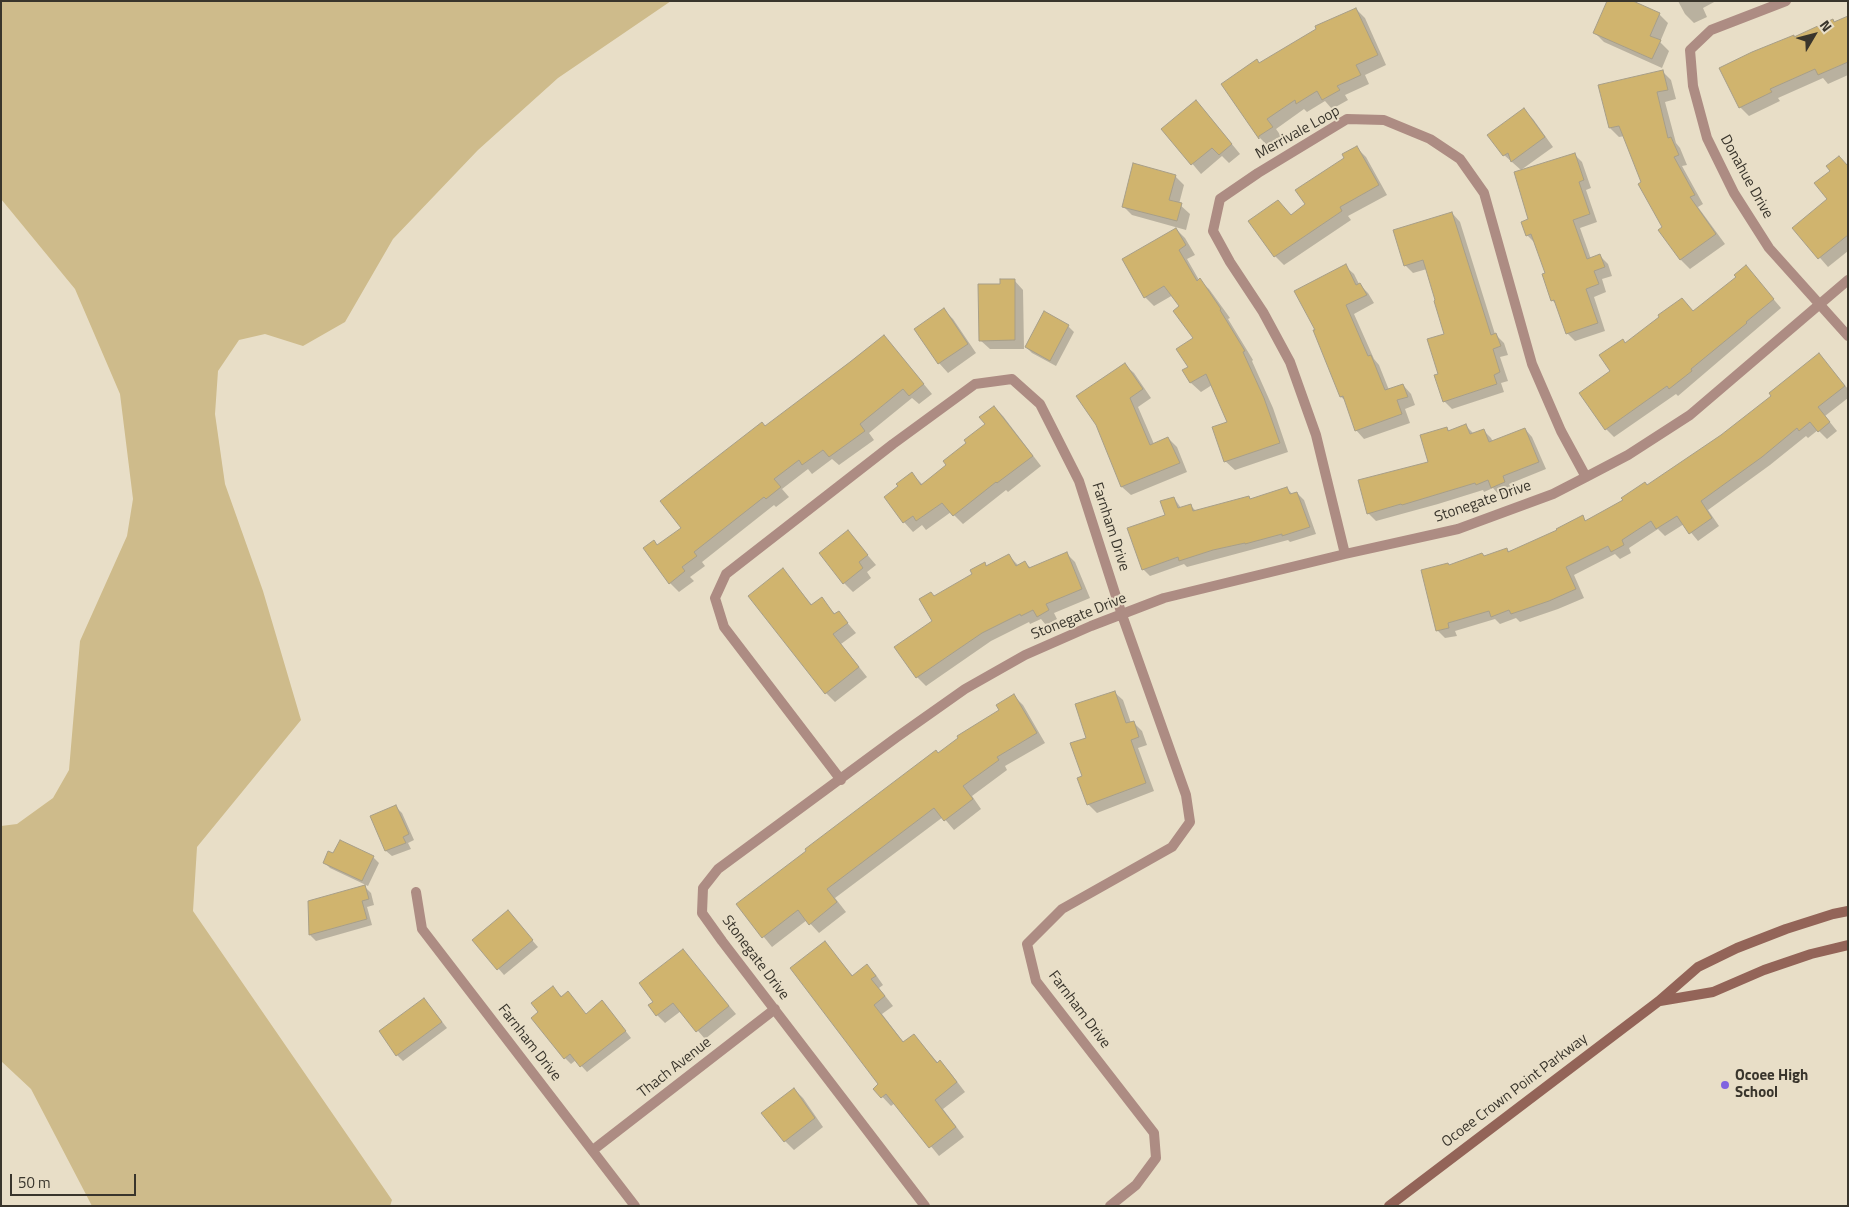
<!DOCTYPE html>
<style>
body{margin:0}
#map{position:relative;width:1849px;height:1207px;overflow:hidden;background:#e8dec7;font-family:"Titillium Web",sans-serif}
canvas{display:block}
.frame{position:absolute;inset:0;border:2px solid #39352c;pointer-events:none}
.north{position:absolute;left:1789px;top:10px;width:50px;height:50px;-webkit-text-stroke:4px #e8dec7;paint-order:stroke;rotate:53deg;font-size:14px;font-weight:700;line-height:20px;text-align:center;color:#39352c}
.north::after{content:'';display:block;margin:auto;width:18px;height:22px;background:#39352c;clip-path:polygon(50% 0,100% 100%,50% 72%,0 100%)}
.scale{position:absolute;left:10px;top:1174px;width:126px;height:22px;box-sizing:border-box;border:2px solid #39352c;border-top:0;padding-left:6px;font-size:15px;line-height:18px;white-space:nowrap;color:#39352c;-webkit-text-stroke:4px #e8dec7;paint-order:stroke}
</style>
<div id="map">
<canvas width="1849" height="1207"></canvas>
<div class="frame"></div>
<div class="north">N</div>
<div class="scale">50 m</div>
</div>
<script>
const ctx = document.querySelector('canvas').getContext('2d');
ctx.lineJoin = 'round';
function paint(path, color) { ctx.fillStyle = color; ctx.fill(path, 'evenodd'); }
const toPath = rows => new Path2D(rows.map(r => 'M' + r).join(''));
function trace(path, color, width, dash) { ctx.strokeStyle = color; ctx.lineWidth = width; ctx.lineCap = dash ? 'butt' : 'round'; ctx.setLineDash(dash || []); ctx.stroke(path); }
function drawText(font, color, halo, rows, align = 'center') {
  ctx.font = font + ' "Titillium Web",sans-serif'; ctx.lineWidth = 4; ctx.setLineDash([]); ctx.textBaseline = 'middle'; ctx.strokeStyle = halo; ctx.fillStyle = color; for (const [text, x, y, turn = 0] of rows) {
    ctx.save(); ctx.translate(x, y); ctx.rotate((+turn || 0) * Math.PI / 180); ctx.textAlign = isNaN(turn) ? turn : align; if (halo) ctx.strokeText(text, 0, 0); ctx.fillText(text, 0, 0); ctx.restore();
  }
}
const green = toPath([
 [1,1,671,1,558,78,478,150,393,239,345,322,303,346,265,334,239,340,218,371,215,414,225,484,263,591,301,720,197,847,193,911,392,1200,390,1206,92,1206,31,1089,1,1061,1,826,17,824,53,798,69,770,80,641,127,536,133,499,120,394,75,289,1,199]
]);
const shadow = toPath([
 [1678,1,1716,1,1703,8,1707,17,1694,23,1685,14],
 [1356,9,1365,18,1386,65,1365,75,1369,84,1345,95,1348,100,1332,109,1325,101,1307,112,1304,109,1276,129,1281,136,1268,146,1260,138,1223,84,1257,61,1260,64],
 [1659,14,1668,23,1660,42,1669,51,1662,68,1604,42,1595,33],
 [1848,17,1848,75,1828,84,1823,78,1778,98,1780,101,1749,116,1740,107,1795,38],
 [1662,71,1671,80,1676,99,1665,102,1676,143,1680,148,1687,165,1682,166,1703,204,1698,207,1725,244,1690,269,1681,260,1660,230,1663,228,1643,182,1625,136,1619,137,1610,128],
 [1523,110,1533,119,1553,147,1521,170,1504,155],
 [1205,111,1240,154,1229,163,1222,156,1201,174,1163,129],
 [1357,148,1366,157,1387,195,1348,216,1351,220,1284,265,1275,256,1292,216,1307,204],
 [1574,154,1582,162,1591,188,1586,190,1597,222,1580,228,1591,259,1600,256,1608,264,1612,276,1602,279,1606,292,1594,297,1605,331,1575,341,1567,333,1557,305,1552,300,1547,274,1536,244,1527,235,1530,220],
 [1848,166,1848,251,1828,267,1794,228,1829,199],
 [1175,176,1184,185,1179,204,1190,214,1186,230,1132,215,1123,206],
 [1452,213,1460,222,1495,334,1504,343,1508,355,1500,357,1508,381,1501,383,1504,392,1452,409,1444,401,1440,374,1446,334,1427,269,1413,273,1405,265],
 [1176,229,1185,238,1195,255,1187,259,1199,280,1209,289,1230,318,1228,319,1253,360,1252,361,1273,408,1288,452,1235,470,1225,461,1229,422,1212,385,1201,392,1191,383,1184,370,1189,367,1195,339,1181,307,1173,295,1154,306,1145,297],
 [1345,266,1354,274,1359,284,1368,293,1374,303,1354,314,1374,359,1379,365,1389,390,1403,385,1411,394,1415,405,1405,409,1410,423,1364,439,1356,430,1346,401,1341,397],
 [1746,267,1781,308,1678,396,1676,394,1614,437,1606,429,1612,371,1626,344,1694,312,1737,277],
 [1014,280,1023,290,1024,349,990,349,980,340,1001,285],
 [944,310,953,319,976,353,948,373,939,363,915,329],
 [1068,326,1074,332,1056,366,1032,353,1026,347],
 [884,336,932,394,919,404,912,398,869,433,874,440,839,465,832,459,812,474,808,469,782,489,789,497,776,507,774,505,702,562,705,566,690,577,694,581,679,592,670,583,658,546,682,528,765,427],
 [1819,355,1848,389,1848,398,1825,416,1837,431,1827,439,1818,430,1808,438,1806,436,1770,465,1708,510,1719,526,1698,541,1684,524,1665,536,1658,529,1629,548,1631,553,1620,559,1615,554,1574,575,1584,598,1558,609,1520,622,1516,618,1500,624,1495,619,1455,631,1457,636,1445,638,1437,630,1449,566,1485,557,1506,549,1510,552,1559,531,1582,517,1587,522,1647,486,1721,436,1772,396],
 [1125,365,1134,373,1151,398,1138,407,1154,444,1168,438,1177,447,1187,472,1131,495,1122,487,1097,425],
 [994,407,1003,416,1041,466,1008,492,1006,490,963,524,951,512,926,530,922,525,913,532,904,522,885,497,899,487,912,474,923,485,948,465,987,425],
 [1466,426,1474,434,1483,430,1491,438,1493,442,1525,429,1532,437,1546,469,1509,484,1512,490,1499,495,1493,488,1484,492,1483,490,1438,504,1376,521,1368,513,1430,463,1447,428,1450,432],
 [1287,488,1293,495,1297,493,1304,500,1316,534,1290,542,1288,540,1187,567,1184,564,1150,576,1143,569,1174,498,1181,508,1190,505,1197,512,1251,500],
 [848,532,876,565,867,572,871,578,853,592,844,583],
 [1066,553,1075,562,1090,598,1054,613,1057,619,1046,625,1041,619,1030,624,1029,622,991,641,926,686,917,677,934,621,935,597,973,574,984,564,987,567,1009,556,1019,566,1025,563,1031,568],
 [783,570,812,605,821,599,836,615,839,613,856,633,841,644,867,677,835,702,826,693],
 [1114,692,1123,700,1131,723,1133,722,1142,731,1147,745,1138,748,1154,791,1097,813,1088,804,1083,777,1088,738],
 [1014,696,1023,705,1045,743,1005,766,1007,770,972,796,981,809,954,830,943,817,835,898,846,912,819,933,807,920,772,947,737,904,938,754,1000,710],
 [396,807,402,813,414,840,408,843,411,849,392,856,386,851],
 [373,857,379,863,368,886,330,868,324,862],
 [365,887,371,893,374,905,367,907,372,925,316,941,310,935],
 [513,918,538,947,504,975,474,940],
 [825,943,853,976,867,966,876,975,883,985,879,988,893,1006,882,1014,904,1043,914,1035,938,1063,940,1062,949,1071,965,1092,943,1109,964,1137,939,1156,895,1103,891,1106,875,1089,880,1085],
 [683,951,736,1014,705,1039,681,1011,665,1023,657,1015,655,1002],
 [559,994,586,1015,608,1008,631,1038,587,1072,576,1060,571,1064,565,1058],
 [430,1006,447,1028,403,1061,397,1055],
 [794,1089,803,1098,823,1127,794,1150,785,1141]
]);
const building = toPath([
 [1607,1,1633,1,1660,13,1650,36,1661,40,1652,59,1593,33,1607,1],
 [1356,8,1378,55,1356,65,1361,75,1337,86,1340,90,1322,100,1317,91,1296,104,1295,100,1267,119,1273,127,1259,136,1259,139,1221,84,1257,59,1259,63,1316,29,1315,26,1356,8],
 [1848,16,1848,62,1818,75,1815,69,1770,89,1772,92,1739,108,1719,68,1752,52,1794,35,1794,37,1833,19,1834,22,1848,16],
 [1663,70,1668,90,1657,92,1668,138,1671,137,1679,155,1674,157,1695,195,1690,197,1716,234,1680,260,1658,230,1662,227,1638,184,1641,182,1619,126,1609,128,1598,85,1663,70],
 [1196,100,1232,144,1219,155,1212,148,1191,165,1161,129,1196,100],
 [1524,108,1545,137,1511,162,1508,153,1503,156,1487,135,1524,108],
 [1357,146,1379,185,1340,207,1342,211,1274,257,1248,221,1278,200,1291,215,1305,204,1295,190,1344,158,1342,154,1357,146],
 [1575,153,1584,180,1579,182,1590,214,1573,220,1587,259,1600,254,1605,267,1594,271,1599,284,1586,289,1598,323,1566,334,1554,300,1551,301,1542,274,1545,273,1531,234,1526,236,1521,222,1528,219,1514,172,1575,153],
 [1839,156,1848,166,1848,235,1818,259,1792,228,1827,199,1814,183,1830,171,1826,166,1839,156],
 [1133,163,1176,175,1169,200,1182,203,1177,221,1122,207,1133,163],
 [1452,212,1491,335,1496,333,1501,346,1493,349,1500,372,1494,375,1497,384,1443,402,1434,375,1438,374,1427,339,1444,334,1434,301,1435,300,1423,260,1404,266,1393,230,1452,212],
 [1176,228,1186,245,1179,250,1197,281,1200,278,1221,309,1220,310,1245,351,1243,352,1264,398,1280,443,1224,462,1212,427,1227,422,1206,374,1190,383,1182,370,1188,367,1176,349,1193,338,1173,311,1179,306,1164,286,1144,298,1122,259,1176,228],
 [1346,264,1356,285,1360,283,1367,295,1346,305,1368,356,1371,355,1385,390,1403,384,1408,397,1397,400,1402,414,1355,431,1343,396,1340,397,1313,330,1315,330,1294,291,1346,264],
 [1746,265,1774,299,1746,322,1747,323,1691,369,1692,371,1669,389,1667,386,1605,430,1579,393,1610,371,1599,355,1623,339,1625,343,1659,317,1658,315,1682,298,1693,311,1736,277,1734,275,1746,265],
 [1000,279,1015,279,1015,340,979,341,978,284,1000,284,1000,279],
 [944,308,968,344,938,364,914,329,944,308],
 [1044,311,1069,325,1050,361,1025,347,1044,311],
 [884,335,924,384,909,396,903,389,860,424,865,431,829,457,823,450,802,465,799,460,774,479,781,487,766,499,764,497,694,552,697,556,682,567,685,571,669,584,643,548,654,540,657,545,681,528,660,501,762,422,765,426,850,362,884,335],
 [1819,353,1845,386,1818,407,1830,422,1818,432,1810,422,1799,431,1797,428,1762,457,1701,501,1712,518,1689,534,1677,516,1656,529,1651,521,1622,540,1624,545,1611,552,1608,546,1566,567,1576,589,1549,601,1511,614,1509,610,1491,617,1489,611,1448,623,1449,628,1436,631,1421,570,1448,563,1449,565,1482,553,1484,556,1507,548,1508,552,1557,530,1556,529,1583,515,1585,521,1623,500,1621,498,1645,482,1647,485,1721,435,1771,396,1769,393,1819,353],
 [1125,363,1143,389,1130,398,1150,445,1168,437,1180,463,1121,487,1096,425,1076,396,1125,363],
 [994,406,1033,456,997,483,996,482,953,516,942,503,916,521,913,516,903,523,884,497,898,486,896,484,912,472,921,485,946,465,943,461,966,443,964,440,985,424,979,417,994,406],
 [1466,424,1470,434,1484,429,1489,442,1525,428,1539,462,1503,476,1505,482,1491,488,1488,480,1476,485,1475,483,1402,505,1401,504,1367,514,1358,480,1428,462,1420,435,1447,427,1448,431,1466,424],
 [1287,487,1290,494,1297,492,1310,527,1282,536,1282,534,1245,544,1245,543,1213,550,1179,561,1178,557,1142,570,1127,528,1165,515,1160,501,1174,497,1178,508,1191,504,1193,511,1249,496,1250,499,1287,487],
 [848,530,868,555,859,562,863,568,843,584,819,553,848,530],
 [1067,552,1082,589,1046,604,1049,610,1037,617,1033,610,1021,616,1020,614,982,633,916,678,894,647,932,621,919,599,931,592,934,596,972,574,970,570,985,562,986,566,1009,554,1016,566,1025,561,1029,568,1067,552],
 [783,568,811,605,822,597,834,614,839,611,848,623,833,634,859,667,825,694,748,596,783,568],
 [1115,691,1126,723,1134,721,1139,737,1131,740,1146,783,1087,805,1077,778,1082,776,1070,743,1086,738,1075,704,1115,691],
 [1014,694,1037,733,997,757,999,760,963,786,973,799,944,821,934,808,827,889,837,902,809,925,798,910,762,938,736,904,806,851,805,849,936,750,938,753,958,738,957,736,999,710,996,705,1014,694],
 [396,805,409,834,403,837,406,843,385,851,370,816,396,805],
 [340,840,374,856,362,881,323,863,328,851,333,853,340,840],
 [365,885,369,899,362,901,367,919,309,935,308,901,365,885],
 [508,910,533,940,497,970,472,940,508,910],
 [825,941,852,976,867,964,876,976,871,979,885,996,874,1005,903,1042,914,1034,937,1063,940,1060,957,1082,935,1100,956,1127,929,1148,886,1094,881,1098,873,1089,878,1084,790,968,825,941],
 [683,949,729,1006,696,1032,673,1003,656,1016,648,1005,653,1002,639,983,683,949],
 [553,986,561,997,568,991,586,1014,602,1000,626,1031,580,1067,570,1054,564,1059,531,1018,538,1012,531,1003,553,986],
 [424,998,442,1022,396,1056,379,1031,424,998],
 [794,1088,815,1118,784,1142,761,1113,794,1088]
]);
const street = toPath([
 [1786,1,1711,30,1690,50,1693,86,1707,138,1734,193,1769,248,1848,336],
 [1345,554,1316,435,1290,362,1263,312,1230,262,1213,231,1220,199,1258,173,1347,119,1384,120,1430,139,1460,159,1484,193,1532,364,1561,431,1586,477],
 [841,780,724,627,715,598,726,574,893,444,975,384,1012,379,1040,404,1079,481,1122,615,1186,795,1190,822,1172,847,1062,909,1027,944,1036,981,1154,1133,1156,1158,1136,1185,1110,1206],
 [416,892,422,929,635,1206],
 [593,1150,775,1009],
 [925,1206,722,941,702,913,703,888,718,869,897,737,965,689,1025,655,1091,626,1164,598,1345,554,1458,529,1553,494,1586,477,1628,455,1690,415,1848,280]
]);
const secondary = toPath([
 [1660,1001,1713,992,1764,970,1811,954,1848,945],
 [1389,1206,1659,1001,1698,967,1737,948,1786,929,1833,914,1848,911]
]);
const markers = [
 [1725,1085,5,"#8164e0"]
];
const streetNames = [
 ["Merrivale Loop",1298,133,-29],
 ["Donahue Drive",1746,177,61],
 ["Stonegate Drive",1483,502,-19],
 ["Farnham Drive",1110,527,72],
 ["Stonegate Drive",1079,617,-22],
 ["Stonegate Drive",755,958,53],
 ["Farnham Drive",1079,1010,53],
 ["Farnham Drive",529,1043,52],
 ["Thach Avenue",675,1068,-38],
 ["Ocoee Crown Point Parkway",1515,1091,-37]
];
const poiNames = [
 ["Ocoee High",1735,1076],
 ["School",1735,1093]
];
paint(green, '#cebb8b');
paint(shadow, '#0003');
paint(building, '#d0b46e');
trace(building, '#a79e88', 1);
trace(street, '#ad8c83', 10);
trace(secondary, '#936458', 10);
for (const [x, y, r, color] of markers) { const dot = new Path2D(); dot.arc(x, y, r, 0, 2 * Math.PI); ctx.fillStyle = color; ctx.fill(dot); trace(dot, '#e8dec7', 2); }
drawText('15px', '#39352c', '#e8dec7', streetNames);
drawText('bold 15px', '#39352c', '#e8dec7', poiNames, 'left');
</script>
